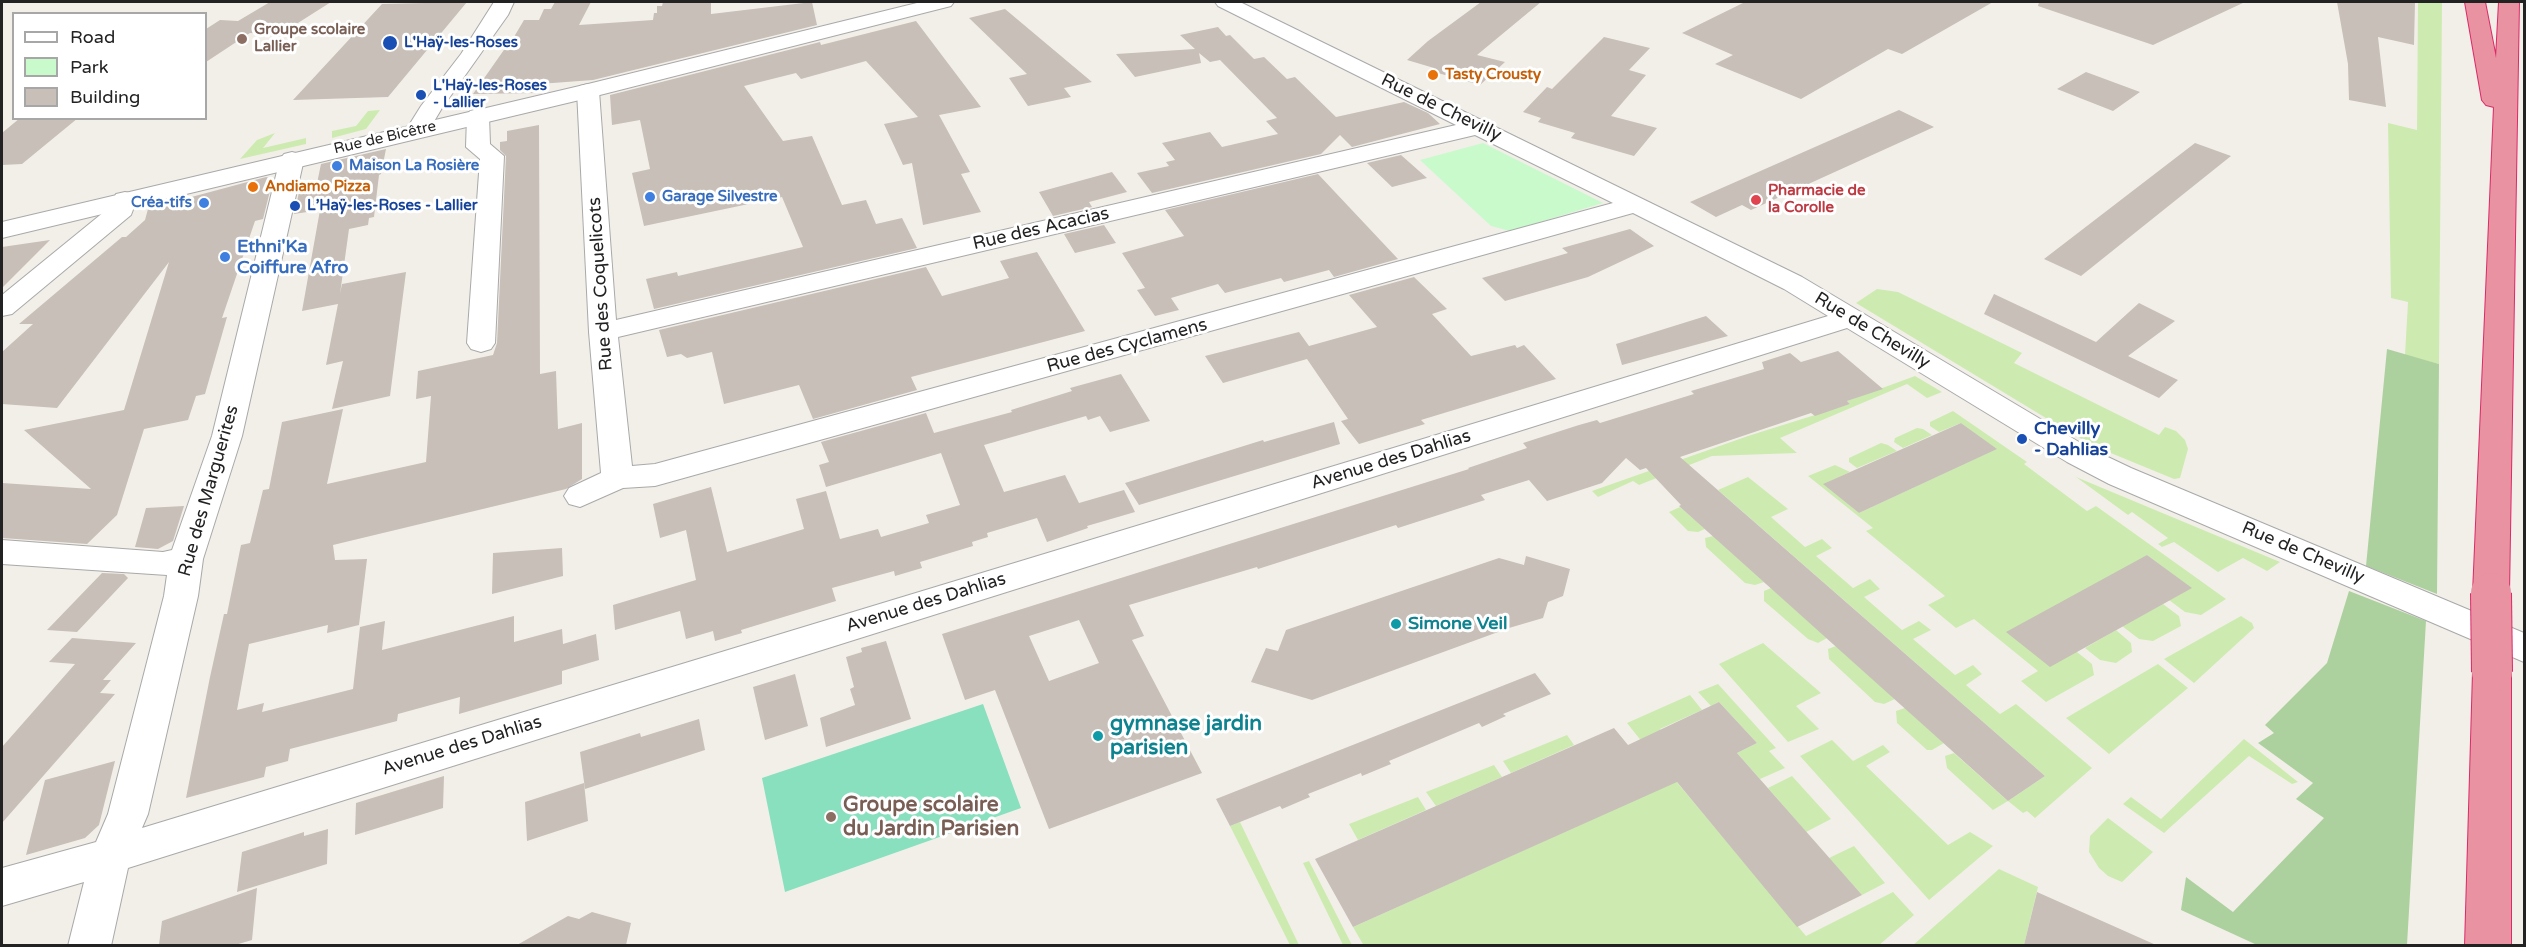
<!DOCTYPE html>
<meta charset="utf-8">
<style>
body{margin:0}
#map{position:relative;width:2526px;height:947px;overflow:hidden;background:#f2efe9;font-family:"Varela Round",sans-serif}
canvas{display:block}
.frame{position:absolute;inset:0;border:3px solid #222;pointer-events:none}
.legend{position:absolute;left:12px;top:12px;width:195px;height:108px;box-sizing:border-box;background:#fff;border:2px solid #a7a7a7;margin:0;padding:8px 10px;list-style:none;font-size:18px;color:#222}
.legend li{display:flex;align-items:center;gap:12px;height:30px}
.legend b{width:30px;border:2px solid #a7a7a7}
</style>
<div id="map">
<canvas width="2526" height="947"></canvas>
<div class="frame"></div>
<ul class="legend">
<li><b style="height:8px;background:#fff"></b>Road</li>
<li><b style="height:16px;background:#c8facc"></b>Park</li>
<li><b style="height:16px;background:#c7bfb8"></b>Building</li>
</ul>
</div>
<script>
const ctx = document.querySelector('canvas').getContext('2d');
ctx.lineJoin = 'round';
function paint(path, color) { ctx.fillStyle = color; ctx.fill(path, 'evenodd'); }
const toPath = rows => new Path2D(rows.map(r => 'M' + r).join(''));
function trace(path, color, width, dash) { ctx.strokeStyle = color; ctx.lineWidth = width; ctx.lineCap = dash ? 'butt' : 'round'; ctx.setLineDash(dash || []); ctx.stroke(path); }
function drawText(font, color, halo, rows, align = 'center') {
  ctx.font = font + ' "Varela Round",sans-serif'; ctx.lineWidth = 6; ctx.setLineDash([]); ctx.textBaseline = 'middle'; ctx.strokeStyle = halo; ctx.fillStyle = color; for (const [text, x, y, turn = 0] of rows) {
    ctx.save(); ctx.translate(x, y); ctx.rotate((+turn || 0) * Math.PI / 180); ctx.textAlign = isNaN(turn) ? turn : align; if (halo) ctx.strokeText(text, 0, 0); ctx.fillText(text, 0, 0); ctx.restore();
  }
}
const grass = toPath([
 [2418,2,2442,2,2439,364,2405,355,2408,302,2391,298,2388,123,2417,130],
 [380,110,366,129,332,138,332,131,356,126,368,111],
 [275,133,263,148,306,138,306,144,240,159,257,140],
 [1877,289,1898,292,2022,353,2014,363,2159,435,2165,427,2176,431,2185,440,2188,449,2180,478,2174,479,2101,449,2074,435,1856,303],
 [1915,376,1942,392,1927,398,1907,384,1780,438,1797,453,1712,456,1639,485,1633,481,1598,497,1592,491,1748,436,1850,404,1847,401],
 [1953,411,2027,462,2024,464,2087,511,2096,506,2226,599,2201,615,2185,612,2169,600,2191,588,2147,555,2077,652,2092,664,2094,675,2046,702,2021,681,2038,671,1974,619,1956,628,1928,605,1945,596,1866,531,1873,528,1808,476,1835,465,1850,472,1824,484,1859,513,1996,449,1961,423,1939,432,1930,426,1930,422],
 [1917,428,1923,429,1932,435,1903,448,1894,442,1895,438],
 [1881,443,1888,445,1897,451,1857,468,1849,462,1849,458],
 [1748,477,1788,509,1771,517,1805,547,1822,539,1832,548,1816,556,1853,588,1870,579,1880,589,1864,597,1902,630,1919,621,1931,630,1913,639,1955,675,1973,665,1982,674,1966,685,2000,714,2016,704,2092,768,2035,818,2027,811,2023,813,2008,801,1993,810,1947,768,1945,756,1954,753,2008,801,2045,776,1718,490],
 [2076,477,2280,562,2267,571,2243,558,2218,572,2174,542,2162,547,2158,544,2168,538,2132,512,2128,515],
 [1680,507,1705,529,1698,532,1688,531,1669,512],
 [1713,536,1764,582,1755,585,1745,583,1706,547,1705,538],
 [1771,588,1827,638,1818,643,1808,639,1764,601,1764,591],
 [2163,604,2179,616,2181,626,2153,641,2139,639,2122,626],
 [2241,616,2252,623,2254,628,2194,683,2164,659],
 [2116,630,2131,643,2132,652,2116,663,2100,660,2085,648],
 [1763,643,1821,693,1796,706,1819,729,1788,742,1719,664],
 [1836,646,1895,699,1884,704,1875,702,1829,659,1828,649],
 [2158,664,2188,688,2109,754,2066,718],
 [1718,684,1776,748,1769,751,1785,768,1760,779,1737,753,1757,743,1719,702,1711,706,1698,692],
 [1690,695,1702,710,1660,729,1694,769,1675,780,1806,936,1893,892,1914,915,1878,946,1364,946,1353,927,1662,788,1670,777,1627,723],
 [1905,708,1944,743,1932,750,1927,750,1897,723,1896,711],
 [1567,735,1574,745,1511,773,1503,761],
 [2244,739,2298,782,2292,784,2249,756,2164,833,2123,804,2131,797,2161,819],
 [1832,740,1853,761,1883,745,1890,752,1866,766,1948,845,1970,832,1993,846,1929,900,1800,756],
 [1494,765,1502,777,1436,806,1426,792],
 [1792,776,1831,819,1806,832,1768,788],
 [1418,797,1426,810,1358,840,1349,824],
 [2108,818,2153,852,2122,882,2108,876,2099,868,2089,852,2090,836],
 [1240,822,1299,945,1290,945,1230,826],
 [1854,846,1885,883,1862,895,1829,858],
 [1309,861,1352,945,1343,945,1303,863],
 [1999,869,2038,887,2024,945,1912,946]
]);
const forest = toPath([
 [2387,349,2439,364,2437,594,2366,566],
 [2349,591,2426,621,2407,945,2257,945,2181,910,2186,877,2233,912,2324,818,2296,799,2313,783,2258,743,2274,733,2265,725,2327,663]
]);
const park = toPath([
 [1483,143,1603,203,1510,231,1491,226,1420,160]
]);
const pitch = toPath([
 [983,704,1021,808,785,892,762,778]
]);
const building = toPath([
 [270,2,331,2,279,35,250,33,206,62,206,29,220,20,238,21],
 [467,2,388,97,293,100,382,4],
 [555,2,591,2,579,25,653,20,654,13,657,13,657,6,662,6,663,2,711,2,711,14,812,2,817,25,593,80,539,84,538,93,473,94,506,47,508,47,524,20,539,20,544,9,551,9],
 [1481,2,1541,2,1477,55,1505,62,1480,85,1431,71,1434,68,1407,60,1428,41],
 [1745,2,1993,2,1902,54,1888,49,1801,99,1715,64,1733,55,1682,33],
 [2039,2,2245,2,2153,45,2038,6],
 [2337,2,2415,2,2414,45,2378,37,2386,107,2349,100,2348,64],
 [1005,9,1092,82,1064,88,1071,97,1028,106,1009,78,1027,74,969,18],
 [916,21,981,107,939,115,970,172,961,174,981,212,923,225,912,163,903,165,884,124,918,117,866,61,801,79,796,73,744,86,783,141,812,136,842,205,866,200,876,224,902,218,917,248,654,309,646,279,677,272,678,276,803,247,782,197,644,226,632,173,650,169,640,120,612,125,610,95,820,42,821,45],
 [1218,27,1226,36,1230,35,1254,59,1264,57,1287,79,1295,77,1336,117,1404,102,1428,113,1440,124,1352,147,1340,135,1321,154,1152,193,1137,173,1169,166,1166,162,1175,160,1162,143,1210,132,1222,147,1278,134,1266,121,1277,118,1220,60,1210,62,1199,53,1201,63,1135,77,1116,54,1195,49,1180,35],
 [1604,37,1650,48,1629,70,1646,75,1611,116,1657,128,1634,156,1571,138,1575,133,1538,122,1541,118,1523,112,1547,87,1552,89],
 [2086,72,2140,92,2113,111,2057,89],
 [1899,110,1934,127,1751,210,1742,205,1716,217,1690,202],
 [20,118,78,118,22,164,2,165,2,133],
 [539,125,540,374,556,371,558,429,582,423,582,479,566,489,333,545,335,560,367,559,359,625,327,633,328,625,249,644,237,710,264,703,262,712,353,689,360,627,385,621,382,650,514,616,514,642,562,629,563,644,596,634,599,660,562,671,562,684,459,714,460,697,398,714,397,721,290,749,288,761,266,767,264,777,186,798,210,677,224,614,227,614,241,545,250,543,263,490,269,489,282,422,343,409,327,484,426,462,431,396,416,399,418,371,493,355,497,343,506,156,500,150,500,142,507,141,507,131],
 [2195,143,2231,156,2081,276,2044,259],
 [386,149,381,174,379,175,374,217,369,218,368,225,349,229,340,294,342,284,406,272,390,396,332,409,343,361,326,365,338,304,302,311,320,210,294,214,301,184,316,188,321,164],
 [1401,155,1427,178,1392,187,1367,163],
 [1112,172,1127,192,1089,202,1092,207,1053,216,1039,192],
 [1318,174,1398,259,1334,277,1329,270,1284,282,1281,278,1225,293,1218,284,1171,298,1179,310,1155,316,1137,290,1145,288,1122,253,1184,236,1165,210],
 [266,177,273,179,263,219,255,221,222,318,227,317,205,394,196,396,188,420,144,429,117,515,87,544,2,538,2,483,91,489,24,430,124,410,169,262,57,408,2,404,2,352,33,324,19,324,122,237,126,237,145,220,148,209,183,202,184,199],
 [1104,225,1116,243,1075,253,1064,234],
 [1630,229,1654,246,1588,277,1505,301,1482,278,1568,253,1562,248],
 [50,240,2,288,2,247],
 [1037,252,1085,331,911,377,917,390,813,419,799,385,724,404,712,352,687,358,681,354,667,357,659,330,926,267,942,296,1009,278,1000,261],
 [1414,277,1447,309,1432,314,1471,356,1515,345,1517,348,1524,345,1556,379,1421,420,1425,424,1359,444,1341,421,1348,419,1307,359,1223,383,1205,356,1299,332,1309,346,1377,327,1349,295],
 [1994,294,2096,342,2139,303,2175,321,2128,356,2178,380,2159,398,1984,314],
 [1706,316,1728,336,1622,365,1616,344],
 [1838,351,1883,389,1847,401,1850,404,1815,416,1811,413,1680,457,2045,776,2008,801,1679,506,1681,505,1646,468,1640,470,1626,458,1602,483,1547,501,1529,480,1481,495,1485,500,1398,528,1396,525,1258,569,1257,567,1129,605,1144,636,1132,640,1202,773,1049,829,995,690,965,700,942,634,1469,469,1468,468,1527,448,1523,443,1579,425,1597,420,1600,423,1694,394,1691,391,1764,369,1762,362,1790,353,1801,362],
 [1079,620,1099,663,1049,681,1029,636],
 [1121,374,1150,421,1110,432,1100,416,1088,420,1086,416,984,445,1004,492,1065,475,1079,503,1124,490,1135,512,1087,526,1088,528,1047,542,1037,518,987,533,988,537,972,542,973,546,920,562,922,568,895,576,894,571,832,588,836,601,741,630,742,633,715,641,713,631,686,639,680,611,615,630,613,605,696,580,686,530,660,538,653,504,711,487,727,552,804,529,796,499,826,491,840,539,878,529,881,537,929,523,926,515,960,505,941,453,826,487,819,465,829,462,821,442,926,413,934,433,1012,412,1011,410,1072,391,1070,388],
 [1334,422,1340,444,1139,505,1125,483,1263,440,1264,442],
 [1961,423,1997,449,1859,513,1823,484],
 [184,506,173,541,158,549,135,547,146,508],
 [562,548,563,576,492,594,493,553],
 [2147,555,2192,588,2050,667,2006,632],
 [1526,556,1570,569,1563,596,1548,602,1543,618,1509,628,1312,700,1251,682,1266,648,1278,651,1286,630,1499,558,1524,565],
 [102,573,124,574,128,578,77,632,47,630],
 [72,638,136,643,103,680,111,680,100,693,115,694,2,823,2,747,75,664,49,662],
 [886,641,911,719,826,747,820,718,855,705,850,689,854,687,846,657,862,652,861,648],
 [1535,673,1551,694,1503,714,1506,716,1482,727,1479,723,1389,761,1391,764,1362,776,1361,773,1308,794,1310,797,1282,809,1280,806,1230,826,1216,799],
 [795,674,808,726,765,740,753,687],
 [1719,702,1757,743,1737,753,1862,895,1797,927,1677,782,1353,927,1315,859,1614,728,1628,745],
 [699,719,705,750,585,789,580,752,640,733,641,737],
 [115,761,99,825,85,838,26,855,45,780],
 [444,776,443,808,355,835,356,803],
 [584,783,588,821,527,841,525,802],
 [328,829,327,864,237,892,242,852,304,832,304,836],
 [257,888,252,940,235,945,159,945,162,921],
 [2037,892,2156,945,2024,945],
 [592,912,631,923,626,945,517,945,568,916,579,919]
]);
const minor = toPath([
 [494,2,514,2,508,15,442,108,426,135,418,137,410,135,406,130,421,106,461,54,494,2],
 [1215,2,1240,2,1802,277,2089,448,2131,468,2524,633,2524,662,2109,484,2067,462,1847,328,128,868,111,946,68,946,84,882,2,906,2,868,96,842,108,814,164,596,167,575,2,564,2,540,163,552,172,550,212,436,280,159,284,154,292,152,300,154,304,159,242,436,203,559,198,596,148,814,142,828,1828,316,1784,289,1633,213,655,486,623,488,580,507,569,504,564,496,569,488,601,473,589,332,577,91,580,86,588,84,596,86,599,91,616,320,1456,125,1218,6,1215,2],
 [1475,135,1613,203,655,464,632,466,618,337,1475,135],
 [478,109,486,111,489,116,490,144,504,156,495,343,491,349,481,352,471,349,467,343,480,159,466,147,467,116,470,111,478,109],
 [125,192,134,194,137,199,131,215,12,314,2,316,2,295,110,207,116,194,125,192]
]);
const tertiary = toPath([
 [921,2,954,2,951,6,588,98,2,238,2,222,588,84,921,2]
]);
const motorway = toPath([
 [2465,2,2485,2,2496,58,2499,2,2519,2,2509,593,2504,603,2491,606,2478,603,2473,593,2494,107,2486,105,2482,100,2465,2],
 [2492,657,2505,661,2511,672,2511,946,2465,946,2473,672,2479,661,2492,657]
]);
const motorwayBridge = toPath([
 [2491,593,2492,672]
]);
const markers = [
 [242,39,6,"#8d6e63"],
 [390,43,8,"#1a4fb4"],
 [1433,75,6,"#e8710a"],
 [421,95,6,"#1a4fb4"],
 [337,166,6,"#3f7fe0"],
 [253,187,6,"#e8710a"],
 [650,197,6,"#3f7fe0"],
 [1756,200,6,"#e0444e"],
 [204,203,6,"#3f7fe0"],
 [295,206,6,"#1a4fb4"],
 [225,257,6,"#3f7fe0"],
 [2022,439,6,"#1a4fb4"],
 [1396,624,6,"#0f9aa8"],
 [1098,736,6,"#0f9aa8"],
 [831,817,6,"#8d6e63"]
];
const farEducationnames = [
 ["Groupe scolaire",254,30],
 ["Lallier",254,47]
];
const farTransitnames = [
 ["L'Haÿ-les-Roses",404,43],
 ["L'Haÿ-les-Roses",433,86],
 ["- Lallier",433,103],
 ["L’Haÿ-les-Roses - Lallier",307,206]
];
const farFoodnames = [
 ["Tasty Crousty",1445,75],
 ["Andiamo Pizza",265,187]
];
const farStreetnames = [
 ["Rue de Bicêtre",385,138,-13]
];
const farShopnames = [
 ["Maison La Rosière",349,166],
 ["Garage Silvestre",662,197],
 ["Créa-tifs",192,203,"right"]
];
const farHealthnames = [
 ["Pharmacie de",1768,191],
 ["la Corolle",1768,208]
];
const streetNames = [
 ["Rue de Chevilly",1441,108,26],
 ["Rue des Acacias",1041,229,-13],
 ["Rue des Coquelicots",601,284,-94],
 ["Rue de Chevilly",1872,331,31],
 ["Rue des Cyclamens",1127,346,-15],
 ["Avenue des Dahlias",1391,460,-17],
 ["Rue des Marguerites",209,491,-74],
 ["Rue de Chevilly",2303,553,23],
 ["Avenue des Dahlias",926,603,-17],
 ["Avenue des Dahlias",462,746,-17]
];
const shopNames = [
 ["Ethni'Ka",237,247],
 ["Coiffure Afro",237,268]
];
const transitNames = [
 ["Chevilly",2034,429],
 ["- Dahlias",2034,450]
];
const cultureNames = [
 ["Simone Veil",1408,624]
];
const nearCulturenames = [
 ["gymnase jardin",1110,724],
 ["parisien",1110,748]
];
const nearEducationnames = [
 ["Groupe scolaire",843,805],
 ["du Jardin Parisien",843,829]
];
paint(grass, '#cdebb0');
paint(forest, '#add19e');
paint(park, '#c8facc');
paint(pitch, '#88e0be');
paint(building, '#c7bfb8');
trace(minor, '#a9a9a9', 2);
trace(tertiary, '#a9a9a9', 2);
trace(motorway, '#dc2a67', 2);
paint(minor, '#fff');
paint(tertiary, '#fff');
paint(motorway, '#e892a2');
trace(motorwayBridge, '#dc2a67', 42, []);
trace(motorwayBridge, '#e892a2', 40);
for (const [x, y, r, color] of markers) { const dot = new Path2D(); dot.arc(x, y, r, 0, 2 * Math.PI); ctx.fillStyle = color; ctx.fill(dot); trace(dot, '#fff', 2); }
drawText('bold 15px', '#785e54', '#fff', farEducationnames, 'left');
drawText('bold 15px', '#164399', '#fff', farTransitnames, 'left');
drawText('bold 15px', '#c56008', '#fff', farFoodnames, 'left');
drawText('15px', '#222', '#fff', farStreetnames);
drawText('bold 15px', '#366cbe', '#fff', farShopnames, 'left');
drawText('bold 15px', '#be3a42', '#fff', farHealthnames, 'left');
drawText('18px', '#222', '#fff', streetNames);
drawText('bold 18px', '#366cbe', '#fff', shopNames, 'left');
drawText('bold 18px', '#164399', '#fff', transitNames, 'left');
drawText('bold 18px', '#0d838f', '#fff', cultureNames, 'left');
drawText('bold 21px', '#0d838f', '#fff', nearCulturenames, 'left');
drawText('bold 21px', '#785e54', '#fff', nearEducationnames, 'left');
</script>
